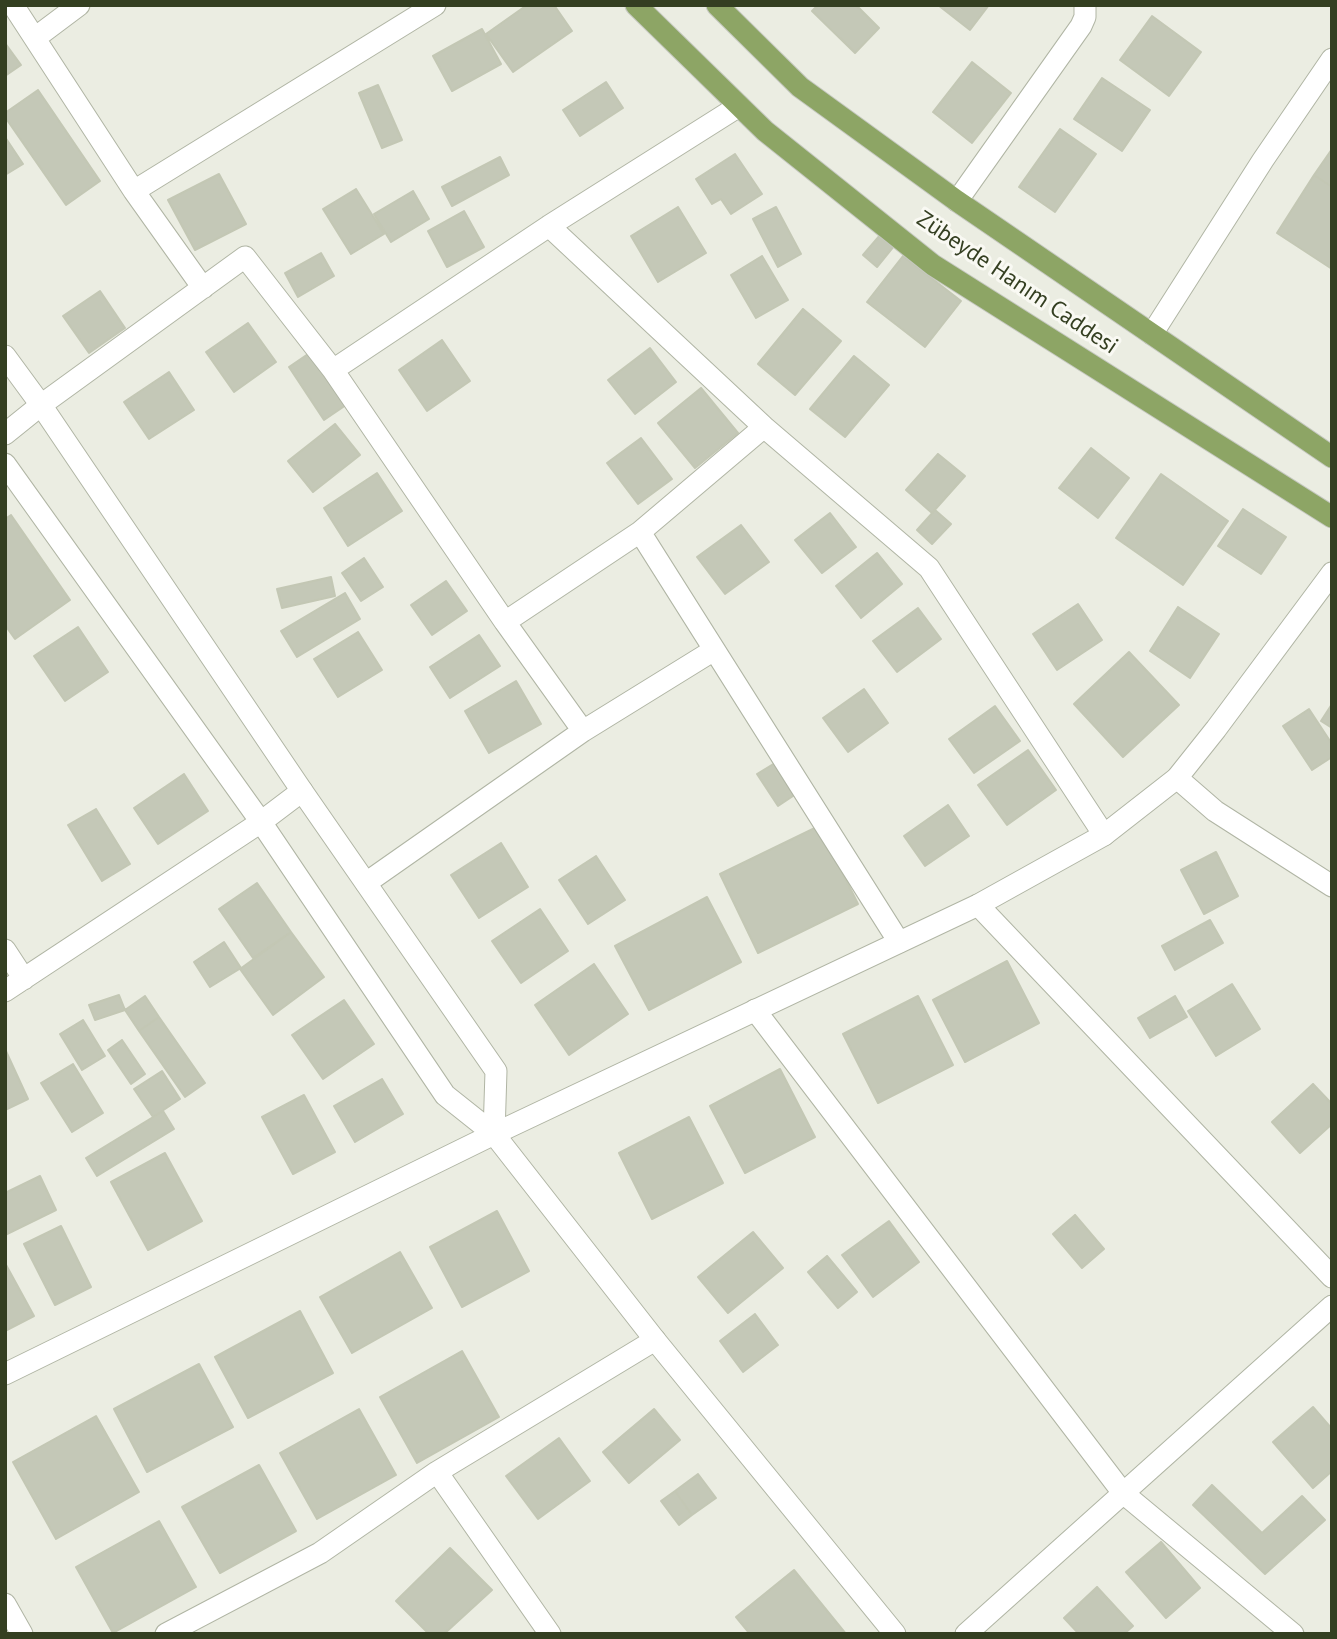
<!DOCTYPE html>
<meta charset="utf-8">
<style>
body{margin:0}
#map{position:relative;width:1337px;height:1639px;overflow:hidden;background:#ebede2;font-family:"PT Sans",sans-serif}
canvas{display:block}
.frame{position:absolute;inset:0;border:7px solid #343f21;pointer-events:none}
</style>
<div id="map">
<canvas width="1337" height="1639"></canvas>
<div class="frame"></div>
</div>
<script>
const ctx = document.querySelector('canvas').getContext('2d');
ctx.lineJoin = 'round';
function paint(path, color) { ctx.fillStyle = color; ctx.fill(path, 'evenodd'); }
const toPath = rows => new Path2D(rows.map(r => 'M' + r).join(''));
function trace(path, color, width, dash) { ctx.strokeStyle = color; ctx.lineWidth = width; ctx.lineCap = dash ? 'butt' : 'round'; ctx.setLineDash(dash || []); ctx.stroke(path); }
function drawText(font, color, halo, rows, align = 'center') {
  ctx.font = font + ' "PT Sans",sans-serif'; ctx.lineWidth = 6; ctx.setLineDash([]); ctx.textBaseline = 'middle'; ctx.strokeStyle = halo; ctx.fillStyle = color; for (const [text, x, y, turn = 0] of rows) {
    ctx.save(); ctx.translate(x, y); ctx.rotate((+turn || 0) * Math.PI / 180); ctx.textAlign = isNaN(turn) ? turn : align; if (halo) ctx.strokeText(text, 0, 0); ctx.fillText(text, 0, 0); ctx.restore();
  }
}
const building = toPath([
 [527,5,554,5,572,31,513,72,486,34,527,5],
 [818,5,856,5,879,28,855,53,812,11,818,5],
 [938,5,989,5,970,30,938,5],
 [1152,16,1201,52,1169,96,1120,60,1152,16],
 [482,29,501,64,452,91,433,56,482,29],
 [5,43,21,65,5,76,5,43],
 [972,62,1011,93,972,143,933,112,972,62],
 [1102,78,1150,110,1122,151,1074,119,1102,78],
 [606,82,623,108,580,136,563,110,606,82],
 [378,85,402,140,382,148,359,93,378,85],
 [38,90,100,181,66,205,5,117,5,113,38,90],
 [1060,129,1096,154,1055,212,1019,187,1060,129],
 [5,137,23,164,5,175,5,137],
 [1332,149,1332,187,1314,175,1332,149],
 [735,154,762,194,731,214,721,199,712,204,696,179,735,154],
 [500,157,509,175,452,206,442,187,500,157],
 [219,174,246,224,195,250,168,200,219,174],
 [1314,175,1332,187,1332,269,1277,233,1314,175],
 [356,189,384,234,351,254,323,209,356,189],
 [413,191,429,219,391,242,374,214,413,191],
 [678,207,706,253,658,282,631,236,678,207],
 [776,207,801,254,778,267,753,219,776,207],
 [464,211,484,247,447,267,428,231,464,211],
 [881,234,894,246,877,267,863,255,881,234],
 [321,253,334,276,298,297,285,273,321,253],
 [762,256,788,300,756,318,731,275,762,256],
 [903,256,961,301,925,347,867,302,903,256],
 [100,291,125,328,89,353,63,316,100,291],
 [803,309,841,341,795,395,758,364,803,309],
 [248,323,276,362,234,392,206,352,248,323],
 [442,340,470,381,427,411,399,370,442,340],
 [650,348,676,382,635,414,608,380,650,348],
 [311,352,346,405,324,420,289,367,311,352],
 [854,356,889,385,845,437,810,409,854,356],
 [169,372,194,410,149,439,124,402,169,372],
 [701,388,738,433,695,468,658,423,701,388],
 [335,424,360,455,313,492,288,461,335,424],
 [641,438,672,479,638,504,607,463,641,438],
 [1091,448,1129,478,1098,518,1059,488,1091,448],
 [938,454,965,476,932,513,906,490,938,454],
 [377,473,402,511,348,546,324,508,377,473],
 [1161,474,1228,521,1183,585,1116,538,1161,474],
 [1243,509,1286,537,1261,574,1218,546,1243,509],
 [935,510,951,524,932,544,917,530,935,510],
 [830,513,856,547,822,573,795,540,830,513],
 [11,515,70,600,15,639,5,625,5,519,11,515],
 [741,525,769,562,725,594,697,557,741,525],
 [877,553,902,584,861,618,836,586,877,553],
 [364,558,383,587,361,601,342,573,364,558],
 [331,577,335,596,282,608,277,589,331,577],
 [446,581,467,611,432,635,411,605,446,581],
 [345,593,360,619,297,657,281,631,345,593],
 [1078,604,1102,640,1057,670,1033,634,1078,604],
 [1178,607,1219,634,1190,678,1150,651,1178,607],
 [918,608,941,639,897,672,873,641,918,608],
 [78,627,108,672,65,701,34,656,78,627],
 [358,632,382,670,338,697,314,659,358,632],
 [479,635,500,666,450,698,430,667,479,635],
 [1129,652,1179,705,1123,757,1074,704,1129,652],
 [516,681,541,724,489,753,465,711,516,681],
 [864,689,888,723,848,752,823,718,864,689],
 [1332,704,1332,728,1321,721,1332,704],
 [995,706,1020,741,974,773,949,739,995,706],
 [1309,709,1332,744,1332,757,1312,770,1283,726,1309,709],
 [1028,750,1056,790,1007,825,978,785,1028,750],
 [775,763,796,794,778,806,757,774,775,763],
 [184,774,208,811,158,844,134,808,184,774],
 [948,805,969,836,925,866,904,836,948,805],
 [96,809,130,864,102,881,68,825,96,809],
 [819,826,858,904,758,953,720,874,819,826],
 [501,843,528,887,479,918,451,875,501,843],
 [1216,852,1238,896,1204,914,1181,870,1216,852],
 [596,856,625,900,588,924,559,880,596,856],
 [257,883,291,932,253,958,219,909,257,883],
 [707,897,741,962,649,1010,615,946,707,897],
 [540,909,568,951,521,983,492,941,540,909],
 [1210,920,1223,943,1175,970,1162,946,1210,920],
 [291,932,324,977,273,1015,240,969,291,932],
 [224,942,241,968,210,987,194,962,224,942],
 [1007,961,1039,1023,965,1062,933,1000,1007,961],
 [594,964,628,1014,569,1055,535,1005,594,964],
 [1232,984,1260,1029,1216,1056,1188,1011,1232,984],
 [119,995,125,1010,95,1020,89,1005,119,995],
 [145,996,159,1017,139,1031,125,1010,145,996],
 [918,996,953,1065,878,1103,843,1034,918,996],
 [1175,996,1187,1017,1150,1038,1138,1018,1175,996],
 [344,1000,374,1044,323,1079,292,1035,344,1000],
 [159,1017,205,1083,185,1097,139,1031,159,1017],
 [83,1020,105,1056,82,1070,60,1034,83,1020],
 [122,1040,145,1074,131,1084,108,1050,122,1040],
 [5,1049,28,1099,5,1110,5,1049],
 [73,1064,103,1113,72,1132,41,1083,73,1064],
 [780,1069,815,1137,745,1173,710,1106,780,1069],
 [162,1071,180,1099,153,1117,134,1089,162,1071],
 [382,1079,403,1114,355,1142,334,1106,382,1079],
 [1313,1084,1332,1104,1332,1124,1300,1153,1272,1122,1313,1084],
 [304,1095,335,1152,293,1174,262,1117,304,1095],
 [163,1111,174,1129,97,1176,86,1158,163,1111],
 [689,1117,723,1183,652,1219,619,1153,689,1117],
 [165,1153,202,1221,148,1250,111,1182,165,1153],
 [40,1176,56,1210,5,1235,5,1193,40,1176],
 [497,1211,529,1271,462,1307,430,1247,497,1211],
 [1075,1215,1104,1249,1082,1268,1053,1234,1075,1215],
 [889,1221,919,1262,873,1297,842,1255,889,1221],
 [61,1226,91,1287,55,1305,24,1244,61,1226],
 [753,1232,783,1268,728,1313,698,1277,753,1232],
 [400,1252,432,1308,352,1353,320,1297,400,1252],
 [827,1256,857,1292,838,1308,808,1272,827,1256],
 [5,1263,34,1316,5,1331,5,1263],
 [300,1311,333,1373,248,1418,215,1357,300,1311],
 [755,1314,778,1345,743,1372,720,1341,755,1314],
 [462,1351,499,1417,417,1463,380,1397,462,1351],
 [199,1364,233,1427,147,1472,114,1409,199,1364],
 [1313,1407,1332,1429,1332,1471,1313,1488,1273,1442,1313,1407],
 [359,1409,396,1475,317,1519,280,1453,359,1409],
 [654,1409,680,1440,629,1483,603,1452,654,1409],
 [96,1416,139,1492,56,1539,13,1462,96,1416],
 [559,1438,590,1481,538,1519,506,1476,559,1438],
 [259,1465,296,1531,220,1573,182,1507,259,1465],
 [698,1474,716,1498,692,1515,675,1491,698,1474],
 [1212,1485,1262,1533,1302,1496,1325,1520,1265,1574,1193,1505,1212,1485],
 [675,1491,692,1515,679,1525,661,1501,675,1491],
 [159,1521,196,1587,113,1633,76,1567,159,1521],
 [1161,1542,1200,1588,1166,1618,1126,1572,1161,1542],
 [450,1548,492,1590,444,1634,429,1634,396,1601,450,1548],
 [794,1570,846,1634,750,1634,736,1617,794,1570],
 [1097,1587,1133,1626,1124,1634,1079,1634,1064,1618,1097,1587]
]);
const minor = toPath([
 [13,5,134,191,203,288],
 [35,38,79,5],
 [134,191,435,5],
 [957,201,1081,26,1085,17,1085,5],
 [549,226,764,427,929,568,1104,835],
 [1152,334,1263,160,1332,59],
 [333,370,549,226,739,106],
 [5,434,41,405,245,257,333,370,505,622,583,731],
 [640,532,899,942],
 [505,622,640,532,764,427],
 [1177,778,1215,811,1332,886],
 [366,883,583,731,714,650],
 [978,905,1332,1277],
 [5,950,24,979],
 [5,991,261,822,302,791],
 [755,1010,1123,1493,1293,1634],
 [437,1472,550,1634],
 [5,1604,22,1634],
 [166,1634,320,1553,437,1472,655,1340],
 [966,1634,1332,1306]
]);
const tertiary = toPath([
 [5,356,41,405,302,791,496,1071,494,1134,445,1095,261,822,5,464],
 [494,1134,655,1340,895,1634],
 [5,1374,494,1134,978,905,1104,835,1177,778,1216,729,1332,573]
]);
const primary = toPath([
 [636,5,765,131,933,265,1332,517],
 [717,5,800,87,957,201,1332,457]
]);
const streetNames = [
 ["Zübeyde Hanım Caddesi",1017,283,34]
];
paint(building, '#c4c8b7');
trace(building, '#c3c7b4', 2);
trace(minor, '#b0b5a4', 23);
trace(tertiary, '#b0b5a4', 23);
trace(primary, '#c6c9c1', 23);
trace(minor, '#fff', 21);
trace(tertiary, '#fff', 21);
trace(primary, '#8da565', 21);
drawText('23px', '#343f21', '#f9f9f3', streetNames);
</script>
